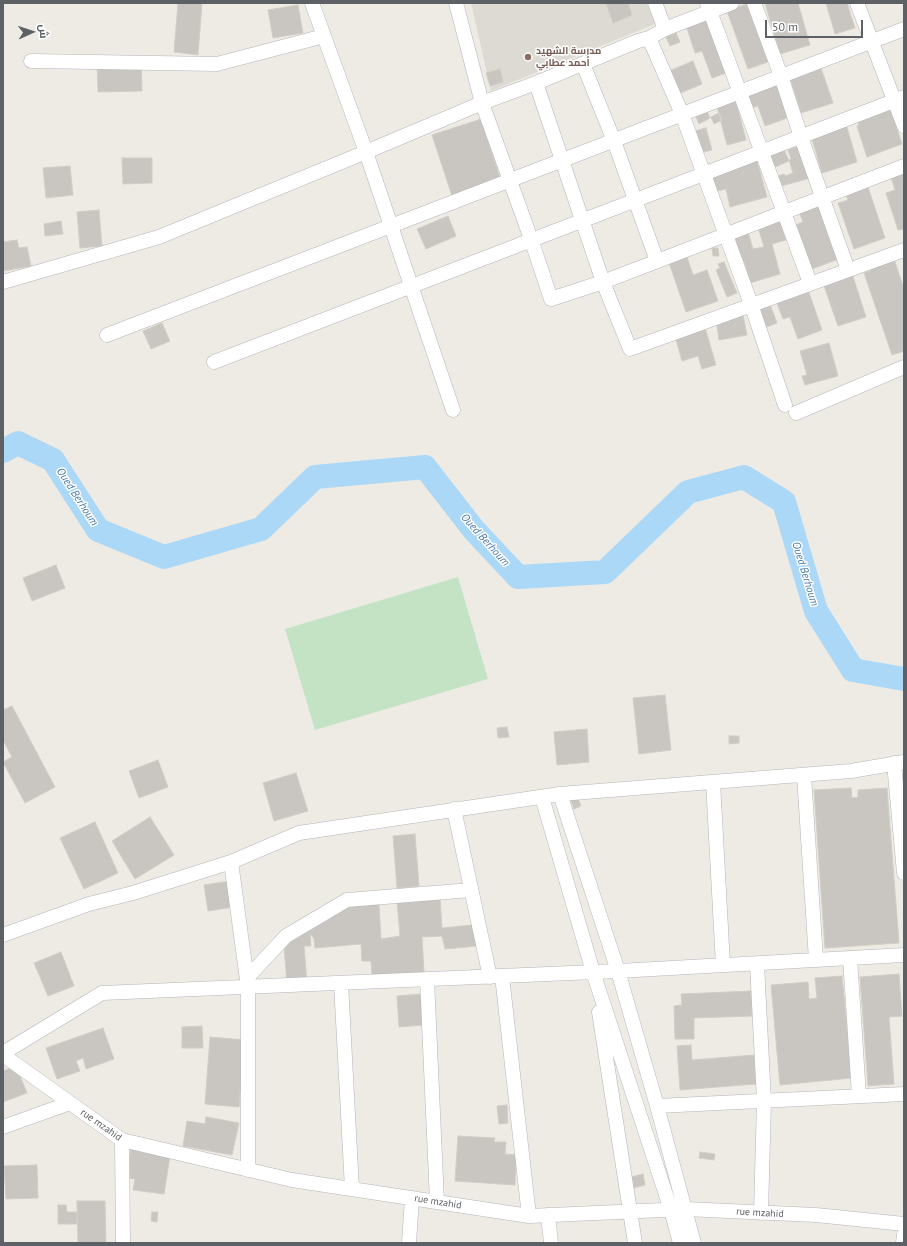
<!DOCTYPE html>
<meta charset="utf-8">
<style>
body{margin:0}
#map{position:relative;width:907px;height:1246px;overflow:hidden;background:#eeebe5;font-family:"PT Sans",Cairo,sans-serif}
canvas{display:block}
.frame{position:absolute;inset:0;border:4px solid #5d6064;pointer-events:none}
.north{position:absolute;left:12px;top:12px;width:40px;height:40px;-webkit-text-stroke:3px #fff;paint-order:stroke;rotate:87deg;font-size:11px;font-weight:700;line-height:16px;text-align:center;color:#5d6064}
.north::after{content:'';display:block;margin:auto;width:14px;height:18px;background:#5d6064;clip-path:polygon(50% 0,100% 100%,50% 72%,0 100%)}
.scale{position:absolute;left:765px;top:20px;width:98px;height:18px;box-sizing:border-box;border:2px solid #5d6064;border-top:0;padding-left:5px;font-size:12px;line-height:14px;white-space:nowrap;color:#5d6064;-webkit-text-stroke:3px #fff;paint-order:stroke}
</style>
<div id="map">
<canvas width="907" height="1246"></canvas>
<div class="frame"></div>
<div class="north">ش</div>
<div class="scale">50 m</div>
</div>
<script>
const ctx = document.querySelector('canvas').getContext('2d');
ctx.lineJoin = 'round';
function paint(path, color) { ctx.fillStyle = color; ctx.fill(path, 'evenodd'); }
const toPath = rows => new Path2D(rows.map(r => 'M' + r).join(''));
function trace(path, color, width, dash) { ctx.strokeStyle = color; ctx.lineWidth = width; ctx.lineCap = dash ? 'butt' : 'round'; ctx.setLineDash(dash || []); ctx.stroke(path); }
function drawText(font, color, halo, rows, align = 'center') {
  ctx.font = font + ' "PT Sans",Cairo,sans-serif'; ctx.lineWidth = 3; ctx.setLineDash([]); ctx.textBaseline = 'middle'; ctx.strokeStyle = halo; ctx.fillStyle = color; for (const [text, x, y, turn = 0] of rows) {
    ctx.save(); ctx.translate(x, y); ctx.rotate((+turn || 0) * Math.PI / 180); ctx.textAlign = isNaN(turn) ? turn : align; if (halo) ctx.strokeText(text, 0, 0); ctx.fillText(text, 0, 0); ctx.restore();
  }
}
const education = toPath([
 [471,3,647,3,655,24,491,91]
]);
const green = toPath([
 [458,577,488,679,315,730,285,629]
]);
const river = toPath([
 [3,451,18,443,53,460,98,530,164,557,261,529,315,477,425,467,474,530,518,577,605,572,688,492,744,477,784,502,816,611,853,670,904,679]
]);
const building = toPath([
 [178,3,202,3,198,55,174,52,178,3],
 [606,3,628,3,632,15,613,23,606,3],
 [765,3,798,3,810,45,780,54,765,3],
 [826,3,847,3,855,28,835,34,826,3],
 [747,4,768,62,748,69,727,11,747,4],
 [298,5,303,33,273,38,268,10,298,5],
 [706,15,726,73,712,78,702,51,695,53,685,22,706,15],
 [676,33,680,42,670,46,666,37,676,33],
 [141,59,142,91,98,92,97,60,141,59],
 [693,61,702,84,678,94,669,71,693,61],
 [820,65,833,103,801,113,789,75,820,65],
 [500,69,503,82,490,86,486,73,500,69],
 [776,77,790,117,765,126,758,106,748,109,741,88,776,77],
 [734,94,746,140,727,145,715,99,734,94],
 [888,102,902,144,867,157,857,126,859,125,855,113,888,102],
 [704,105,710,118,699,124,693,110,704,105],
 [719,113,722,120,714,124,711,117,719,113],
 [844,117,857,162,822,173,809,128,844,117],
 [481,119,501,181,452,196,432,135,481,119],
 [706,128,712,150,700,153,694,131,706,128],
 [781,142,789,161,773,168,765,148,781,142],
 [800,146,811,178,781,186,778,176,784,174,785,176,793,173,789,160,791,159,788,150,800,146],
 [756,157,767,197,730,207,726,189,714,192,708,169,756,157],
 [122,158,152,158,152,183,123,184,122,158],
 [904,162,904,229,898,230,886,193,895,190,888,167,904,162],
 [70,166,73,195,46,198,43,168,70,166],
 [865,178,885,238,854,249,838,203,848,200,843,186,865,178],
 [820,195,844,257,812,269,795,225,803,222,796,204,820,195],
 [99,210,102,246,80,248,77,212,99,210],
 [778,210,786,240,772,244,780,274,750,283,744,261,741,262,731,226,745,222,753,249,764,247,755,217,778,210],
 [448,216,456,236,426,249,417,229,448,216],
 [61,221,63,234,45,236,44,224,61,221],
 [17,240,19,248,27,247,31,266,3,271,3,242,17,240],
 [684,248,693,275,707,270,718,301,686,312,666,254,684,248],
 [712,248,718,248,719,256,713,256,712,248],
 [893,256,904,289,904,351,892,355,864,273,870,271,868,264,893,256],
 [724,262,737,293,727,297,716,270,720,268,718,264,724,262],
 [851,270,866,317,838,326,822,280,851,270],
 [807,287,822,330,798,339,790,317,783,319,775,298,807,287],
 [769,302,777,323,764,328,756,307,769,302],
 [743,315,747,335,719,340,716,320,743,315],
 [162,323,170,341,151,349,143,331,162,323],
 [704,324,716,365,702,369,698,356,682,361,674,333,704,324],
 [829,343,838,376,805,385,802,376,807,375,800,351,829,343],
 [56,565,65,588,32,601,23,578,56,565],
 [665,695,671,750,639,754,633,698,665,695],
 [12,706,55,787,25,803,3,762,12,757,3,740,3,710,12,706],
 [507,727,509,737,498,738,497,728,507,727],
 [587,729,589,762,557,765,554,732,587,729],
 [729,736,739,736,739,743,729,744,729,736],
 [158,760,168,787,139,798,129,771,158,760],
 [296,773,308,811,274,821,263,783,296,773],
 [851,788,852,798,858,797,858,790,887,788,899,943,825,948,814,790,851,788],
 [578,798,581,806,574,809,571,801,578,798],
 [150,817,174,855,135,879,112,841,150,817],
 [95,822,118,873,84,889,60,838,95,822],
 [415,834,419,886,397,888,393,836,415,834],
 [230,881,234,907,208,911,204,885,230,881],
 [440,897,442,928,472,925,477,946,445,949,442,936,422,937,424,972,372,976,371,961,362,961,361,944,315,948,314,939,310,933,311,946,304,946,307,983,287,985,284,946,331,918,339,907,379,904,381,939,400,936,397,901,440,897],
 [61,952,74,986,48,996,34,963,61,952],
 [899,974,902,1016,889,1017,894,1084,868,1086,860,977,899,974],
 [842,976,852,1078,780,1085,771,985,808,982,809,999,817,998,815,978,842,976],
 [751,991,752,1016,694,1018,694,1039,675,1039,674,1006,682,1005,681,994,751,991],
 [421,994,423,1025,399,1027,397,996,421,994],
 [202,1026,203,1048,182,1048,182,1027,202,1026],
 [103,1028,114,1059,86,1069,83,1058,76,1061,80,1071,57,1079,46,1048,103,1028],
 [210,1037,244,1040,239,1107,205,1104,210,1037],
 [691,1045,692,1060,754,1055,756,1084,680,1090,677,1046,691,1045],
 [16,1066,27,1093,3,1102,3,1071,16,1066],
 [507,1105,508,1123,499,1124,497,1106,507,1105],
 [206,1117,239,1123,232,1155,183,1146,187,1121,205,1124,206,1117],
 [458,1136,495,1138,494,1142,506,1142,505,1154,516,1155,515,1185,455,1181,458,1136],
 [131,1148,170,1156,164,1194,133,1190,135,1179,127,1178,131,1148],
 [700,1152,715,1154,714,1160,699,1158,700,1152],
 [37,1165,38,1198,6,1199,4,1166,37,1165],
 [643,1174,645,1185,634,1188,632,1177,643,1174],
 [77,1201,105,1201,106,1243,78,1243,77,1201],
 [58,1205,66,1205,67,1212,77,1212,77,1224,58,1224,58,1205],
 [152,1212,158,1212,157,1222,151,1221,152,1212]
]);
const street = toPath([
 [312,3,366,152,453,410],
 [456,3,482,103,531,239,551,299,603,282,904,166],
 [655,3,665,29],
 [707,3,810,283],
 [754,3,781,76,801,137,848,270],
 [857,3,904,126],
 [649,38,682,114,751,304,785,405],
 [31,61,217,64,324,36],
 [583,64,614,141,657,261],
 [536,83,603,282,630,349,904,250],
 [3,282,159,237,366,152,482,103,536,83,638,41,649,38,665,29,732,3],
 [107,335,904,29],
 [214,362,904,97],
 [796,413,904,367],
 [894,763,904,873],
 [804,775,816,960],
 [713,782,723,965],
 [560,794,618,971,657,1106,694,1243],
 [542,797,593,972,671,1210,680,1243],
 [454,809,490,977],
 [231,862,248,987,248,1170],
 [3,935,89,904,133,893,231,862,299,833,560,794,851,771,904,762],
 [850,958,859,1096],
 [757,964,764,1101,761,1213],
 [502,976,529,1216],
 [247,978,286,936,347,900,471,890],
 [427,979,437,1202],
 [341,983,352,1189],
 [599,1012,635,1243],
 [3,1053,102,993,618,971,904,955],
 [3,1055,122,1140,292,1180,529,1216,685,1209,816,1215,904,1224],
 [657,1106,904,1094],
 [3,1127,70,1103],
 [122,1140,123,1243],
 [548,1215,551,1243],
 [409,1243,412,1198],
 [903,1243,904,1235]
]);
const markers = [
 [528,57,4,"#8d6e63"]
];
const educationNames = [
 ["مدرسة الشهيد",536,51],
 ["أحمد عطابي",536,63]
];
const streetNames = [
 ["rue mzahid",101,1125,35],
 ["rue mzahid",438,1202,9],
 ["rue mzahid",760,1213,3]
];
const waterNames = [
 ["Oued Berhoum",77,497,57],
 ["Oued Berhoum",485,540,48],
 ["Oued Berhoum",805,574,73]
];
paint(education, '#dddad3');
paint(green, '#c4e3c4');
trace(river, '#abd8f7', 24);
paint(building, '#c9c6c2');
trace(building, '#d2cdc4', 1);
trace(street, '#b2b5b8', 15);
trace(street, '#fff', 14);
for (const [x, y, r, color] of markers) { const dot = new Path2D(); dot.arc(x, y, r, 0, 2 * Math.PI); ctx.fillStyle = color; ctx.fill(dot); trace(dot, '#fff', 1.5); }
drawText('bold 10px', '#785e54', '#fff', educationNames, 'left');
drawText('10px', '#5d6064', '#fff', streetNames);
drawText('italic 11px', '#4a7aa7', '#fff', waterNames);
</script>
